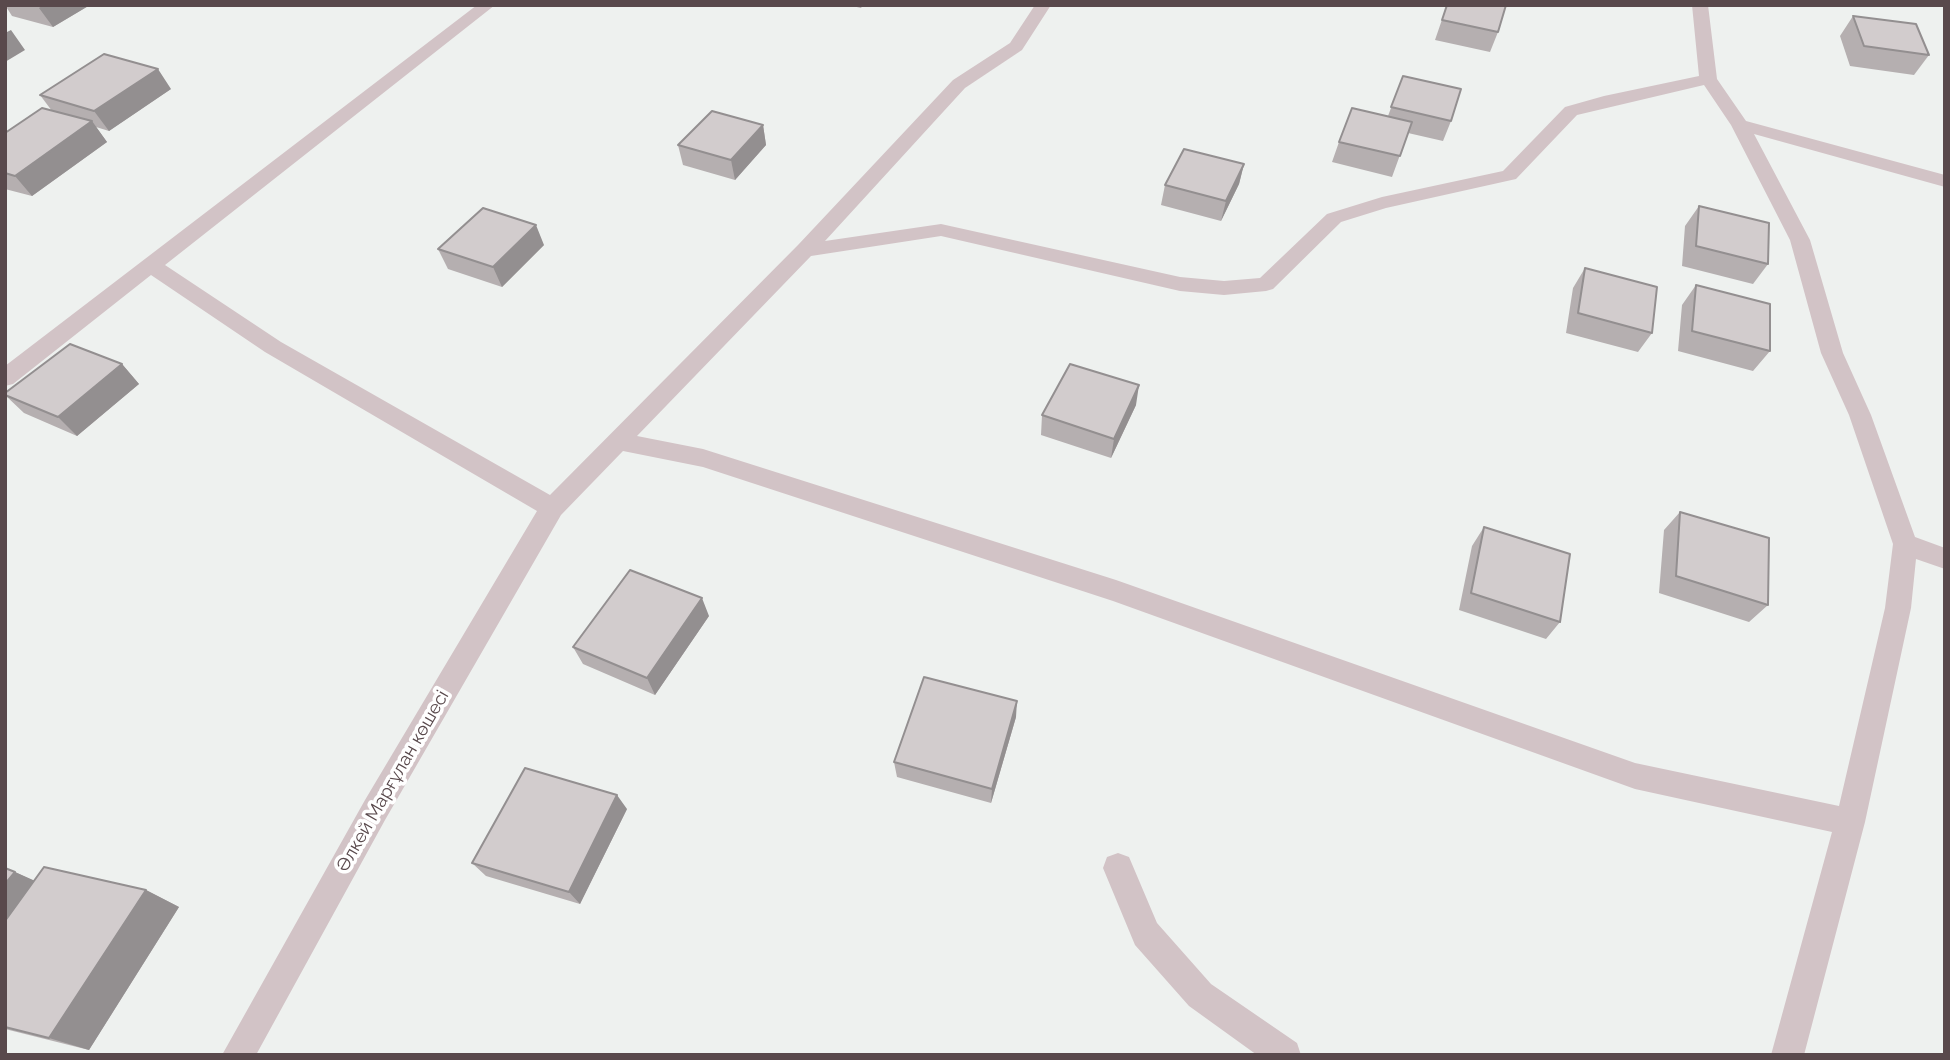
<!DOCTYPE html>
<meta charset="utf-8">
<style>
body{margin:0}
#map{position:relative;width:1950px;height:1060px;overflow:hidden;background:#eef1ef;font-family:Raleway,sans-serif}
canvas{display:block}
.frame{position:absolute;inset:0;border:7px solid #59494c;pointer-events:none}
</style>
<div id="map">
<canvas width="1950" height="1060"></canvas>
<div class="frame"></div>
</div>
<script>
const ctx = document.querySelector('canvas').getContext('2d');
ctx.lineJoin = 'round';
const toPath = rows => new Path2D(rows.map(r => 'M' + r).join(''));
function paint(path, color) { ctx.fillStyle = color; ctx.fill(path, 'evenodd'); }
function trace(path, color, width, dash) { ctx.strokeStyle = color; ctx.lineWidth = width; ctx.lineCap = dash ? 'butt' : 'round'; ctx.setLineDash(dash || []); ctx.stroke(path); }
function drawText(font, color, halo, rows, align = 'center') {
  ctx.font = font + ' Raleway,sans-serif'; ctx.lineWidth = 7; ctx.setLineDash([]); ctx.textBaseline = 'middle'; ctx.strokeStyle = halo; ctx.fillStyle = color; for (const [text, x, y, turn = 0] of rows) {
    ctx.save(); ctx.translate(x, y); ctx.rotate((+turn || 0) * Math.PI / 180); ctx.textAlign = isNaN(turn) ? turn : align; if (halo) ctx.strokeText(text, 0, 0); ctx.fillText(text, 0, 0); ctx.restore();
  }
}
const lane = toPath([
 [477,5,495,5,165,265,281,342,550,495,798,245,953,80,1010,43,1035,5,1051,5,1022,50,965,88,825,241,941,224,1180,277,1224,281,1260,278,1327,214,1382,197,1503,171,1565,107,1604,96,1699,76,1692,5,1708,5,1717,79,1746,121,1945,175,1945,187,1754,134,1810,240,1843,353,1871,415,1915,537,1945,548,1945,569,1916,559,1911,608,1865,822,1804,1055,1771,1055,1832,832,1635,789,1113,601,703,467,623,451,561,515,385,820,256,1055,222,1055,365,800,537,511,265,352,151,275,13,384,5,386,5,366,477,5],
 [1704,85,1731,125,1790,240,1821,353,1849,415,1893,544,1885,608,1839,806,1635,763,1116,580,703,449,637,436,811,256,941,236,1180,291,1224,295,1266,291,1273,289,1341,222,1386,208,1516,179,1577,115,1704,85],
 [1118,853,1129,857,1157,923,1211,984,1297,1043,1301,1055,1257,1055,1189,1006,1135,945,1103,868,1107,857,1118,853]
]);
const wall = toPath([
 [5,5,90,5,53,27,12,16],
 [848,5,863,5,861,8],
 [1447,5,1498,32,1490,52,1435,40],
 [1853,16,1929,55,1914,75,1850,66,1840,36],
 [1403,76,1451,121,1443,141,1408,133,1392,177,1332,162,1339,142,1388,116],
 [171,89,109,131,96,127,107,142,32,196,5,189,5,133,52,111,40,95],
 [763,125,766,145,735,180,683,165,678,145],
 [1244,164,1239,184,1221,221,1161,205,1165,185],
 [1699,206,1768,264,1753,284,1682,266,1685,226],
 [544,245,502,287,448,269,438,249],
 [1585,268,1652,333,1638,352,1566,333,1573,288],
 [1696,285,1770,351,1753,371,1678,351,1682,305],
 [122,364,139,384,77,436,24,413,5,395,5,393],
 [1136,405,1111,458,1041,435,1042,415],
 [1680,512,1768,605,1749,622,1659,593,1664,530],
 [1484,527,1560,622,1546,639,1459,610,1472,546],
 [709,616,655,695,583,664,573,647],
 [1016,717,991,803,897,777,894,762],
 [627,809,580,904,486,876,472,863],
 [5,868,15,872,34,881,146,890,179,907,89,1050,5,1029]
]);
const shadedWall = toPath([
 [43,5,90,5,53,27,39,8],
 [11,30,25,50,5,62,5,33],
 [158,69,171,89,109,131,94,111],
 [92,121,107,142,32,196,15,176],
 [763,125,766,145,735,180,731,160],
 [1244,164,1239,184,1221,221,1226,201],
 [536,225,544,245,502,287,493,267],
 [122,364,139,384,77,436,58,417],
 [1139,385,1136,405,1111,458,1114,439],
 [702,598,709,616,655,695,647,678],
 [1017,701,1016,717,991,803,992,789],
 [617,795,627,809,580,904,569,892],
 [15,872,42,884,5,931,5,884],
 [146,890,179,907,89,1050,49,1038]
]);
const building = toPath([
 [1447,5,1506,5,1498,32,1442,20,1447,5],
 [1853,16,1916,24,1929,55,1864,46,1853,16],
 [104,54,158,69,94,111,40,95,104,54],
 [1403,76,1461,89,1451,121,1391,107,1403,76],
 [42,108,92,121,15,176,5,173,5,133,42,108],
 [1352,108,1412,122,1400,156,1339,142,1352,108],
 [712,111,763,125,731,160,678,145,712,111],
 [1184,149,1244,164,1226,201,1165,185,1184,149],
 [1699,206,1769,223,1768,264,1696,246,1699,206],
 [483,208,536,225,493,267,438,249,483,208],
 [1585,268,1657,287,1652,333,1578,313,1585,268],
 [1696,285,1770,304,1770,351,1692,331,1696,285],
 [70,344,122,364,58,417,5,395,5,393,70,344],
 [1070,364,1139,385,1114,439,1042,415,1070,364],
 [1680,512,1769,538,1768,605,1676,576,1680,512],
 [1484,527,1570,554,1560,622,1471,593,1484,527],
 [630,570,702,598,647,678,573,647,630,570],
 [924,677,1017,701,992,789,894,762,924,677],
 [525,768,617,795,569,892,472,863,525,768],
 [44,867,146,890,49,1038,5,1027,5,921,44,867],
 [5,868,15,872,5,884,5,868]
]);
const streetNames = [
 ["Әлкей Марғұлан көшесі",393,781,-60]
];
paint(lane, '#d2c3c6');
paint(wall, '#b5afb0');
paint(shadedWall, '#938f90');
paint(building, '#d2cccd');
trace(building, '#938f90', 2);
drawText('18px', '#59494c', '#fff', streetNames);
</script>
